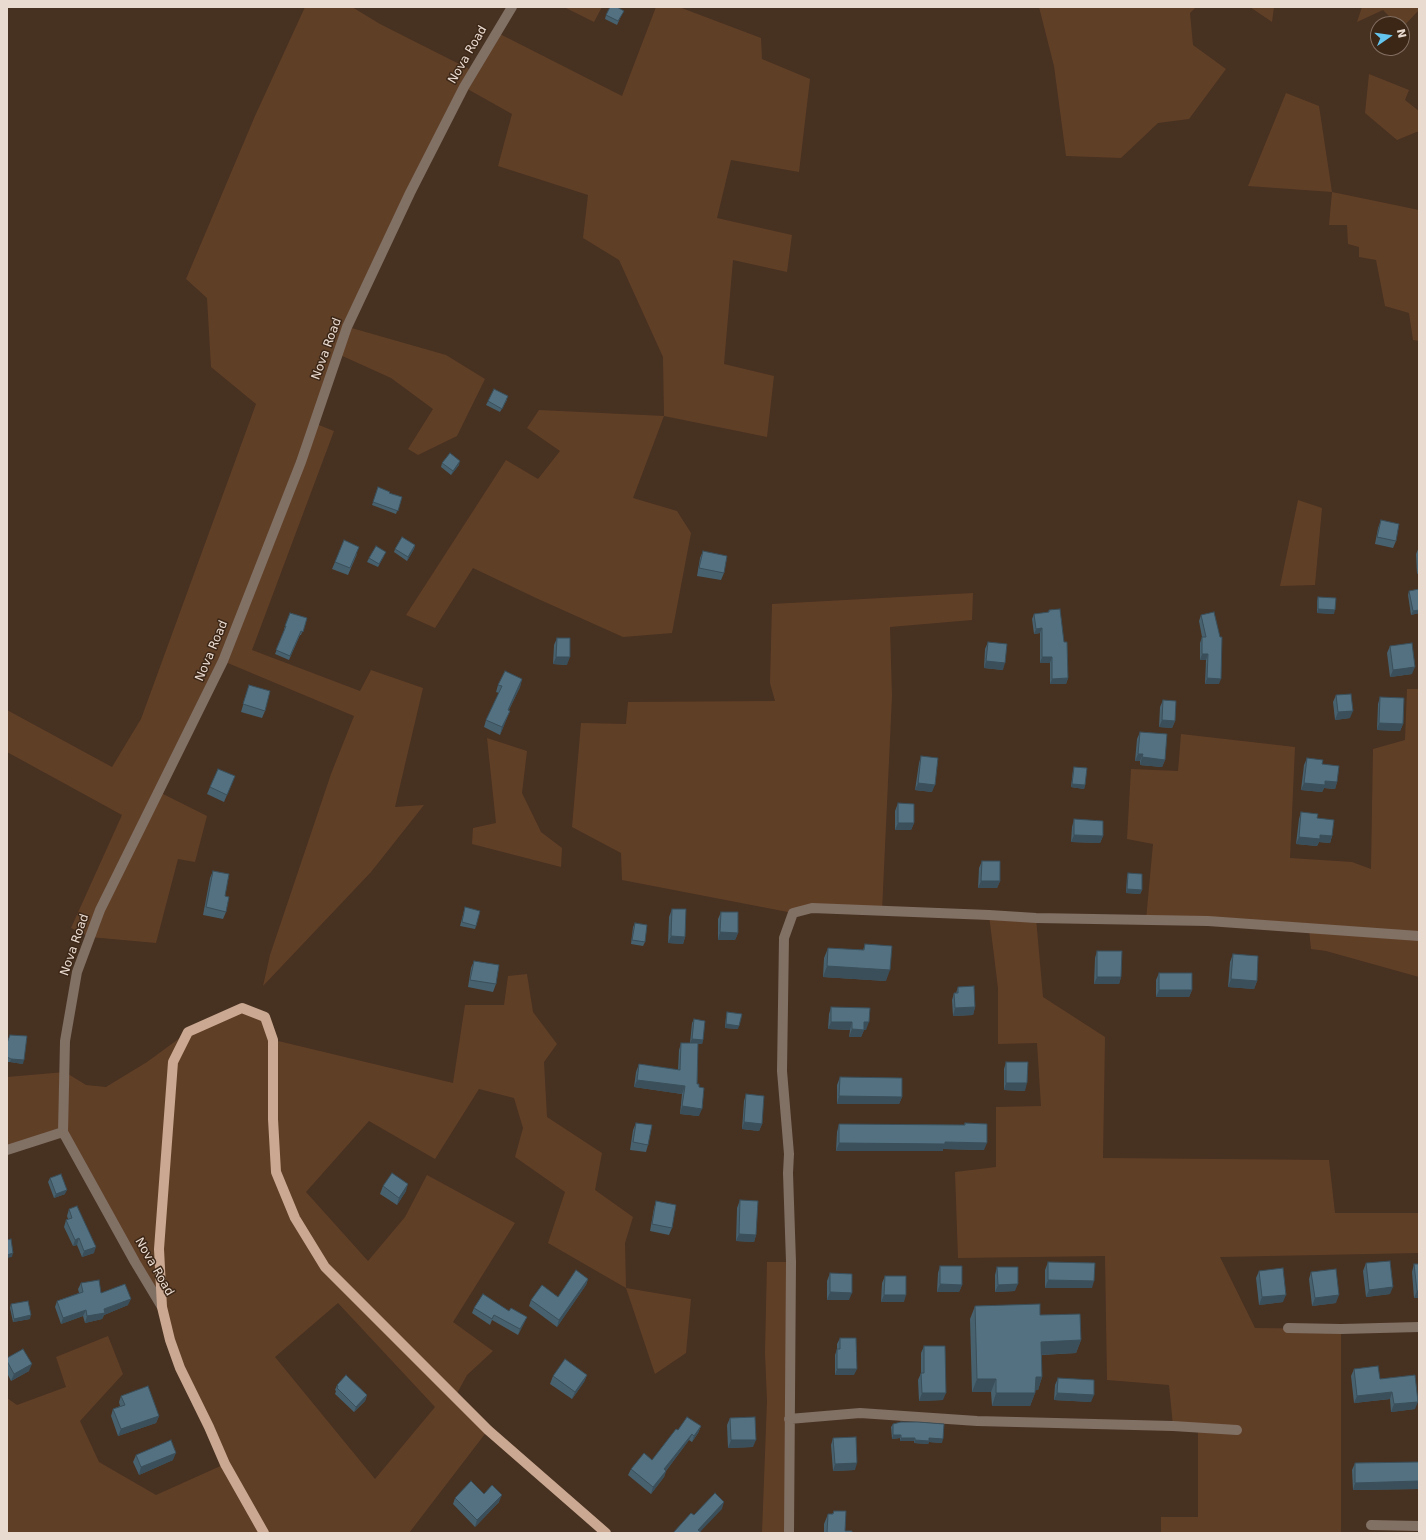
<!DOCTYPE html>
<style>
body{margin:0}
#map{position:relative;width:1426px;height:1540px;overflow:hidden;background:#473121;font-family:"DejaVu Sans",sans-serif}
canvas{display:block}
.frame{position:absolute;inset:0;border:8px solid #eadbd1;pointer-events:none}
.north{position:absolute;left:1370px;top:16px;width:40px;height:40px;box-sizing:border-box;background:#3c2717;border:1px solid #826f61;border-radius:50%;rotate:77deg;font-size:11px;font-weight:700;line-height:16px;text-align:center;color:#eadbd1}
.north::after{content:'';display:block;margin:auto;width:14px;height:18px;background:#64c5ee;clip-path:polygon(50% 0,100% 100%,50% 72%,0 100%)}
</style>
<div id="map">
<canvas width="1426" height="1540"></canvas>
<div class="frame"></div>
<div class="north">N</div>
</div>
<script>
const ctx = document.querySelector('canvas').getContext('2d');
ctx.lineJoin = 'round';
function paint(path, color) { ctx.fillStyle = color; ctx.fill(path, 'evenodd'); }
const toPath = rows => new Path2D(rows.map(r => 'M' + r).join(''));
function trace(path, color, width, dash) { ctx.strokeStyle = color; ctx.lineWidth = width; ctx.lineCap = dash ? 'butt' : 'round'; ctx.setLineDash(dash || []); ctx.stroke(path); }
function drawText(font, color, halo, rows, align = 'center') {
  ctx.font = font + ' "DejaVu Sans",sans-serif'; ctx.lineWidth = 3; ctx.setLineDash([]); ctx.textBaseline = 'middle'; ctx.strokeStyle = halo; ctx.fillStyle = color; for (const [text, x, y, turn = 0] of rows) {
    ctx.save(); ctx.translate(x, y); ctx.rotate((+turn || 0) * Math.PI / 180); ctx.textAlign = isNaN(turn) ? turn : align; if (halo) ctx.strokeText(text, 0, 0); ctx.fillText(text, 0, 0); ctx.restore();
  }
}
const green = toPath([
 [305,7,352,7,380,24,473,71,496,32,622,96,656,7,679,7,761,38,762,59,810,79,799,172,731,160,717,218,792,235,787,272,733,260,724,364,774,376,767,437,664,416,633,498,677,511,691,533,672,633,623,637,536,598,473,568,435,628,406,615,506,460,538,479,560,451,527,428,539,410,664,416,663,357,619,260,583,238,588,195,498,166,512,114,464,87,348,327,446,355,485,379,457,436,418,455,408,449,433,409,391,378,338,354,314,423,334,431,252,650,360,691,371,670,423,688,395,807,424,805,371,872,263,986,270,955,331,774,354,716,223,661,159,792,207,816,195,862,178,859,156,943,90,937,71,928,122,815,7,752,7,710,112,767,141,719,256,404,211,367,207,298,186,279,255,116],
 [564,7,602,7,594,22],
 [1039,7,1196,7,1190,13,1193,45,1226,69,1189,119,1158,123,1121,158,1066,156,1054,66],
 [1250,7,1274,7,1272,22],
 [1362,7,1419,7,1419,10,1402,28,1402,24,1395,24,1395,22,1383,10,1357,22],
 [1369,74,1409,90,1405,100,1419,111,1419,131,1397,140,1365,113],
 [1286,93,1319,106,1332,192,1419,210,1419,341,1413,340,1409,313,1385,306,1376,260,1359,257,1359,247,1348,244,1347,225,1329,225,1332,192,1248,186],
 [1298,500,1322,508,1315,585,1280,586],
 [973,593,972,620,890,627,892,696,882,911,793,913,622,880,621,853,572,827,581,723,626,724,628,702,775,701,770,683,772,604],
 [1407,689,1419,689,1419,977,1326,951,1311,949,1309,929,1146,920,1153,844,1127,839,1131,769,1178,771,1181,734,1295,747,1290,858,1352,862,1371,869,1373,749,1405,740],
 [487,738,527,751,522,793,541,832,562,848,561,867,472,844,473,828,496,823],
 [989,915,1036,918,1043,997,1105,1037,1103,1158,1329,1160,1335,1213,1419,1213,1419,1253,1220,1257,1255,1328,1341,1329,1341,1533,1161,1533,1161,1517,1198,1517,1198,1428,1173,1426,1169,1385,1107,1380,1105,1256,958,1258,955,1172,996,1167,996,1107,1041,1106,1037,1043,998,1044,998,988],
 [527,974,533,1012,557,1044,544,1062,547,1117,602,1153,595,1190,633,1217,625,1243,626,1288,691,1299,686,1353,655,1374,626,1288,548,1243,565,1192,515,1157,523,1128,514,1098,479,1089,435,1159,369,1121,306,1192,368,1261,405,1217,427,1175,515,1223,453,1322,493,1351,467,1375,455,1397,488,1430,409,1533,7,1533,7,1398,17,1405,66,1387,56,1357,108,1336,123,1374,80,1421,99,1462,156,1495,225,1464,180,1368,162,1307,63,1132,7,1150,7,1077,65,1072,86,1085,106,1087,147,1062,188,1032,242,1008,265,1017,274,1040,453,1083,465,1005,504,1005,508,976],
 [338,1303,435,1407,375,1479,275,1357],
 [767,1262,791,1262,789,1533,762,1533,767,1401,765,1353]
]);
const minor = toPath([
 [7,1150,63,1132],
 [162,1307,135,1262,63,1132,65,1041,77,972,100,910,223,661,301,462,347,327,410,193,464,87,512,7],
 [1288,1328,1341,1329,1419,1327],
 [789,1419,860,1413,977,1421,1173,1426,1237,1430],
 [1371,1525,1419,1526],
 [789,1533,791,1262,788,1173,789,1154,782,1071,784,938,793,913,812,908,989,915,1036,918,1208,921,1419,936]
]);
const major = toPath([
 [264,1533,225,1464,209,1427,180,1368,170,1340,162,1307,159,1249,173,1062,188,1032,242,1008,265,1017,273,1040,273,1119,276,1172,295,1218,325,1267,488,1430,606,1533]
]);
const wall = toPath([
 [622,14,617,25,605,19,606,15],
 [507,400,500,412,486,405,488,401],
 [442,463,459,465,451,475,441,467],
 [378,487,389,493,402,497,396,514,372,505],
 [1381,520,1396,541,1393,548,1375,544,1378,528],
 [415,545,414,549,407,561,394,552,395,549],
 [1419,547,1419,574,1417,574,1416,554],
 [703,551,724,573,721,580,697,576,700,558],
 [357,554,348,575,332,569,335,562],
 [384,556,378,567,367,562,369,558],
 [1409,591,1419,613,1411,615,1408,595],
 [1318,597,1334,614,1317,613,1317,601],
 [1049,610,1068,678,1066,684,1050,684,1050,663,1040,663,1040,633,1034,634,1032,619,1034,614,1048,613],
 [290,613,307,618,301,635,300,635,289,660,275,654,285,630,284,629],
 [1201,615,1219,684,1205,684,1206,660,1200,660,1200,643,1202,637,1199,621],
 [557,638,567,665,553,664,554,645],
 [988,642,1003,670,984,668,985,649],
 [1390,646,1412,674,1390,677,1387,653],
 [522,679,520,687,509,710,507,718,500,735,484,727,486,720,499,693,496,692,498,685],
 [249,685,265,711,262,718,241,712],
 [1336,695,1350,718,1335,720,1333,702],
 [1380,697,1403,724,1400,731,1377,730,1378,704],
 [1163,700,1175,721,1172,728,1159,727,1160,707],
 [1140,732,1165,760,1162,767,1140,765,1140,761,1135,761,1137,739],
 [921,756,932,792,915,790,919,763],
 [1307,758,1322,764,1337,782,1335,789,1324,788,1322,792,1301,790,1304,765],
 [1074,767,1085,785,1084,789,1071,787,1073,770],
 [235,776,224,802,207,794,210,787],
 [898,803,914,823,911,830,895,830,895,811],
 [1301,812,1317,818,1332,836,1330,843,1319,842,1317,846,1296,844,1299,819],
 [1074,819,1103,836,1100,843,1071,842,1072,827],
 [982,861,1000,881,997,888,978,888,979,868],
 [213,871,225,896,226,912,223,919,203,915,210,878],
 [1128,873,1142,890,1140,894,1126,893,1127,876],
 [465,907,476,926,475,929,460,926],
 [672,909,685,937,683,944,668,943,669,917],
 [721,912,738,933,735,940,718,940,718,919],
 [635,923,645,942,643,946,631,944,633,927],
 [865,944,886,981,823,977,824,958,828,948,863,950],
 [1097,951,1121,977,1119,984,1094,984,1095,958],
 [1233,954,1257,981,1254,989,1228,987,1230,962],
 [474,961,496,984,493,992,468,987,471,968],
 [1159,973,1192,990,1189,997,1156,997,1156,980],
 [958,987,975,1007,973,1015,953,1016,952,1000,954,993,956,993],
 [831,1007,866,1030,864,1030,861,1037,849,1037,850,1030,828,1029,829,1014],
 [727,1012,738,1029,725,1028,726,1016],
 [694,1019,703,1040,702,1044,698,1044,697,1084,699,1087,699,1116,680,1114,682,1094,634,1087,636,1072,639,1064,678,1070,679,1050,681,1043,696,1043,690,1043,692,1023],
 [7,1043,23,1064,10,1062,7,1062],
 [1006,1062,1025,1091,1004,1090,1004,1069],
 [840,1077,902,1097,899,1104,837,1104,837,1085],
 [746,1094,762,1124,759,1131,742,1129,744,1101],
 [636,1123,648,1145,646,1152,630,1150,633,1130],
 [965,1123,984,1150,943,1149,943,1151,836,1151,837,1132,839,1124,964,1125],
 [50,1178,65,1194,54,1198,48,1182],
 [383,1186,406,1191,397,1205,380,1194],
 [740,1200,756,1235,754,1242,736,1241,737,1208],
 [656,1201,672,1228,669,1235,650,1231,654,1208],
 [69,1209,94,1253,82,1257,77,1245,73,1246,64,1227,66,1220,68,1219,67,1216],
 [1048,1262,1092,1288,1045,1288,1045,1270],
 [1366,1263,1390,1294,1366,1297,1363,1271],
 [1414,1264,1419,1298,1414,1298,1412,1272],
 [940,1266,962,1285,959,1292,937,1292,938,1273],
 [997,1267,1015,1291,995,1292,995,1275],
 [1259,1271,1283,1302,1259,1305,1256,1278],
 [1311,1272,1336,1303,1312,1306,1309,1279],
 [830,1273,849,1300,827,1300,827,1281],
 [885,1276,904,1302,881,1302,882,1283],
 [588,1279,586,1285,557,1327,529,1306,531,1300,558,1297],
 [81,1283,101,1293,128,1305,104,1315,102,1319,85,1323,83,1316,61,1324,55,1307,57,1301,79,1293,78,1289],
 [11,1304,30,1319,13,1322,10,1308],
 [975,1306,1040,1315,1081,1340,1076,1353,1042,1355,1042,1377,1038,1390,1035,1390,1035,1393,1030,1406,992,1406,991,1392,972,1392,970,1319],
 [474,1308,509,1311,527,1317,518,1335,492,1320,490,1325,472,1313],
 [840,1338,854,1375,835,1375,835,1355,837,1349,837,1344],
 [924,1346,943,1400,919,1401,918,1380,921,1373,921,1353],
 [7,1358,29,1371,11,1381,7,1373],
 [1354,1369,1380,1379,1415,1409,1391,1412,1390,1399,1354,1403,1351,1376],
 [587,1375,584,1382,572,1399,550,1384,553,1376],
 [1058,1378,1091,1402,1054,1400,1055,1385],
 [337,1385,367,1395,365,1401,354,1412,335,1394,336,1391,335,1390],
 [121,1396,159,1416,156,1423,118,1436,111,1416,113,1409,120,1406,119,1402],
 [730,1418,753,1447,728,1448,727,1425],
 [893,1424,942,1443,929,1442,928,1444,914,1443,914,1441,900,1441,900,1438,892,1439,891,1427],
 [701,1426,698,1433,692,1442,689,1440,666,1471,664,1477,651,1494,628,1475,631,1469,652,1460,678,1430],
 [833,1438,855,1470,833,1471,831,1445],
 [136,1455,173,1460,139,1475,133,1462],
 [1419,1462,1419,1489,1353,1490,1352,1470,1355,1463],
 [455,1498,499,1502,475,1527,453,1504],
 [834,1511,845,1531,852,1533,824,1533,824,1524,828,1514,832,1514]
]);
const shadedWall = toPath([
 [460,461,459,465,451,475,453,471],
 [415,545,414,549,407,561,408,557],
 [1419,568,1419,574,1417,574],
 [1318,609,1335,610,1334,614,1317,613],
 [1419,610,1419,613,1411,615,1413,611],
 [1042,628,1040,633,1034,634,1036,629],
 [1202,654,1208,654,1206,660,1200,660],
 [556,657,570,657,567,665,553,664],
 [1042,657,1052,657,1050,663,1040,663],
 [986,661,1005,663,1003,670,984,668],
 [1415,667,1412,674,1390,677,1393,670],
 [1068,678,1066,684,1050,684,1052,679],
 [1207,678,1221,679,1219,684,1205,684],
 [522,679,520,687,505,717,508,710],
 [510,711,507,718,500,735,502,727],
 [1353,711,1350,718,1335,720,1338,712],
 [1162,720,1175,721,1172,728,1159,727],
 [1379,723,1403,724,1400,731,1377,730],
 [1138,754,1143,754,1140,761,1135,761],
 [1142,757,1165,760,1162,767,1140,765],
 [1325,781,1337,782,1335,789,1324,788,1322,792,1301,790,1304,783],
 [918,783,935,785,932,792,915,790],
 [1072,784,1085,785,1084,789,1071,787],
 [898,823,914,823,911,830,895,830],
 [1074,835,1103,836,1100,843,1071,842],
 [1320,835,1332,836,1330,843,1319,842,1317,846,1296,844,1299,837],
 [981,881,1000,881,997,888,978,888],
 [1127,889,1142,890,1140,894,1126,893],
 [720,932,738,933,735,940,718,940],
 [671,936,685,937,683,944,668,943],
 [827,966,890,970,886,981,823,977],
 [1097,977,1121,977,1119,984,1094,984],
 [1231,979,1257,981,1254,989,1228,987],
 [1159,990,1192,990,1189,997,1156,997],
 [975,1007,973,1015,953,1016,955,1008],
 [831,1022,852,1022,850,1030,828,1029],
 [864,1022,869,1022,866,1030,862,1029],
 [726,1024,739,1026,738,1029,725,1028],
 [852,1029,864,1030,861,1037,849,1037],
 [692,1039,703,1040,702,1044,690,1043],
 [11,1059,24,1060,23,1064,10,1062],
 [637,1080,685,1086,682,1094,634,1087],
 [1006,1083,1027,1083,1025,1091,1004,1090],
 [839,1096,902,1097,899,1104,837,1104],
 [682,1106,702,1109,699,1116,680,1114],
 [744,1122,762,1124,759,1131,742,1129],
 [945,1142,987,1143,984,1150,943,1149,943,1151,836,1151,839,1143],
 [408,1184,406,1191,397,1205,399,1198],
 [67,1190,65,1194,54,1198,56,1194],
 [739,1234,756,1235,754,1242,736,1241],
 [79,1238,77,1245,73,1246,75,1240],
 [96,1247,94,1253,82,1257,84,1251],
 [13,1253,12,1257,7,1258,7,1255],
 [588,1279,586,1285,557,1327,559,1320],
 [1048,1280,1094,1281,1092,1288,1045,1288],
 [940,1284,962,1285,959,1292,937,1292],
 [1018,1284,1015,1291,995,1292,998,1285],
 [1393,1287,1390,1294,1366,1297,1369,1290],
 [1417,1291,1419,1291,1419,1298,1414,1298],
 [830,1292,852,1293,849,1300,827,1300],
 [884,1295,906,1295,904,1302,881,1302],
 [1286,1295,1283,1302,1259,1305,1262,1297],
 [1339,1295,1336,1303,1312,1306,1315,1298],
 [131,1299,128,1305,104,1315,102,1319,85,1323,87,1316],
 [86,1310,83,1316,61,1324,63,1318],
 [31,1315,30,1319,13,1322,14,1319],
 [527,1317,518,1335,520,1329],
 [1081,1340,1076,1353,1036,1355,1041,1342],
 [32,1364,29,1371,11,1381,14,1374],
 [837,1369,857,1369,854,1375,835,1375],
 [587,1375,584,1382,572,1399,575,1392],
 [1036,1377,1042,1377,1038,1390,1031,1391],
 [977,1379,996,1379,991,1392,972,1392],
 [1392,1392,1390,1399,1354,1403,1357,1396],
 [922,1393,946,1393,943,1400,919,1401],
 [996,1393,1035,1393,1030,1406,992,1406],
 [1057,1393,1094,1395,1091,1402,1054,1400],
 [367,1395,365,1401,354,1412,356,1407],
 [1418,1402,1415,1409,1391,1412,1394,1404],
 [159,1416,156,1423,118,1436,121,1429],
 [701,1426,698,1433,692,1442,694,1436],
 [692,1434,689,1440,662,1476,664,1469],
 [893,1435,901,1435,900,1438,892,1439],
 [901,1438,915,1438,914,1441,900,1441],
 [929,1438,943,1439,942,1443,929,1442,928,1444,914,1443,915,1440],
 [731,1440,756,1440,753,1447,728,1448],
 [176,1453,173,1460,139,1475,141,1467],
 [857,1463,855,1470,833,1471,835,1464],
 [666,1471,664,1477,651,1494,653,1487],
 [1419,1481,1419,1489,1353,1490,1355,1483],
 [502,1495,499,1502,475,1527,477,1520],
 [724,1502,722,1509,699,1533,698,1530]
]);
const building = toPath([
 [610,7,617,7,624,11,618,21,606,15,610,7],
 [494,389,508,396,502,409,488,401,494,389],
 [450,453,460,461,453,471,442,463,450,453],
 [378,487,390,492,389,493,402,497,398,511,373,502,378,487],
 [1381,520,1399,524,1396,541,1377,537,1381,520],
 [402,537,415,545,408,557,395,549,402,537],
 [344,540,359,547,350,568,335,562,344,540],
 [376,546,386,552,379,564,369,558,376,546],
 [703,551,727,556,724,573,699,568,703,551],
 [1419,589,1419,610,1413,611,1409,591,1419,589],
 [1318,597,1336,598,1335,610,1318,609,1318,597],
 [1060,609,1064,642,1067,642,1068,678,1052,679,1052,657,1042,657,1042,628,1036,629,1034,614,1049,612,1049,610,1060,609],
 [1214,612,1220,637,1222,637,1221,679,1207,678,1208,654,1202,654,1202,637,1206,637,1201,615,1214,612],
 [290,613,307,618,303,632,301,631,290,656,276,650,286,626,285,626,290,613],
 [557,638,570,638,570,657,556,657,557,638],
 [988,642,1007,644,1005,663,986,661,988,642],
 [1412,643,1415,667,1393,670,1390,646,1412,643],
 [505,671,522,679,508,710,510,711,502,727,486,720,502,686,498,685,505,671],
 [249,685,270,691,265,711,243,704,249,685],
 [1351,694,1353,711,1338,712,1336,695,1351,694],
 [1380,697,1404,698,1403,724,1379,723,1380,697],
 [1163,700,1176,701,1175,721,1162,720,1163,700],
 [1140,732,1167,734,1165,760,1142,757,1143,754,1138,754,1140,732],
 [921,756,938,758,935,785,918,783,921,756],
 [1307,758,1323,760,1322,764,1339,766,1337,782,1325,781,1325,785,1304,783,1307,758],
 [1074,767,1087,768,1085,785,1072,784,1074,767],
 [218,769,235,776,227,795,210,787,218,769],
 [898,803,914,804,914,823,898,823,898,803],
 [1301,812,1318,814,1317,818,1334,820,1332,836,1320,835,1320,839,1299,837,1301,812],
 [1074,819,1103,821,1103,836,1074,835,1074,819],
 [982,861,1000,861,1000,881,981,881,982,861],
 [213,871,229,874,225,896,229,897,226,912,206,907,213,871],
 [1128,873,1142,874,1142,890,1127,889,1128,873],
 [465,907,480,911,476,926,462,922,465,907],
 [672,909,686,909,685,937,671,936,672,909],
 [721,912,738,912,738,933,720,932,721,912],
 [635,923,647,925,645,942,632,940,635,923],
 [865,944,892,946,890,970,827,966,828,948,864,950,865,944],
 [1097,951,1122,951,1121,977,1097,977,1097,951],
 [1233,954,1258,956,1257,981,1231,979,1233,954],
 [474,961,499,965,496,984,470,980,474,961],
 [1159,973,1192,973,1192,990,1159,990,1159,973],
 [974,986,975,1007,955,1008,954,993,958,993,958,987,974,986],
 [831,1007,870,1008,869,1022,864,1022,864,1030,852,1029,852,1022,831,1022,831,1007],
 [727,1012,742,1014,739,1026,726,1024,727,1012],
 [694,1019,705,1021,703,1040,692,1039,694,1019],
 [10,1035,27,1036,24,1060,11,1059,7,1057,7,1043,10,1035],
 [681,1043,698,1043,697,1084,699,1084,699,1087,704,1088,702,1109,682,1106,685,1086,637,1080,639,1064,680,1070,681,1043],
 [1006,1062,1028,1062,1027,1083,1006,1083,1006,1062],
 [840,1077,902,1078,902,1097,839,1096,840,1077],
 [746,1094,764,1096,762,1124,744,1122,746,1094],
 [636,1123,652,1125,648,1145,633,1142,636,1123],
 [965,1123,987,1124,987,1143,945,1142,945,1144,839,1143,839,1124,965,1125,965,1123],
 [392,1173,408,1184,399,1198,383,1186,392,1173],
 [61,1174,67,1190,56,1194,50,1178,61,1174],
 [740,1200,758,1201,756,1235,739,1234,740,1200],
 [656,1201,676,1205,672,1228,652,1224,656,1201],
 [77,1206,96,1247,84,1251,79,1238,75,1240,66,1220,72,1218,69,1209,77,1206],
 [11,1239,13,1253,7,1255,7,1240,11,1239],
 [1390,1261,1393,1287,1369,1290,1366,1263,1390,1261],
 [1048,1262,1095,1263,1094,1281,1048,1280,1048,1262],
 [1414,1264,1419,1264,1419,1291,1417,1291,1414,1264],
 [940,1266,962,1266,962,1285,940,1284,940,1266],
 [997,1267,1018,1267,1018,1284,998,1285,997,1267],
 [1283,1268,1286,1295,1262,1297,1259,1271,1283,1268],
 [1336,1269,1339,1295,1315,1298,1311,1272,1336,1269],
 [576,1270,588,1279,559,1320,531,1300,542,1285,558,1297,576,1270],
 [830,1273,852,1274,852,1293,830,1292,830,1273],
 [885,1276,906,1276,906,1295,884,1295,885,1276],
 [99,1280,101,1293,125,1284,131,1299,104,1309,105,1313,87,1316,86,1310,63,1318,57,1301,83,1292,81,1283,99,1280],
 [483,1294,509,1311,511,1308,527,1317,520,1329,494,1315,492,1319,474,1308,483,1294],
 [28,1301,31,1315,14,1319,11,1304,28,1301],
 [1040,1304,1040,1315,1080,1314,1081,1340,1041,1342,1042,1377,1036,1377,1035,1393,996,1393,996,1379,977,1379,975,1306,1040,1304],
 [840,1338,856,1338,857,1369,837,1369,837,1349,840,1349,840,1338],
 [924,1346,945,1346,946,1393,922,1393,921,1373,924,1373,924,1346],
 [23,1349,32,1364,14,1374,7,1361,7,1358,23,1349],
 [565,1359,587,1375,575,1392,553,1376,565,1359],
 [1378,1366,1380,1379,1415,1375,1418,1402,1394,1404,1392,1392,1357,1396,1354,1369,1378,1366],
 [346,1375,367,1395,356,1407,337,1388,338,1386,337,1385,346,1375],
 [1058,1378,1094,1380,1094,1395,1057,1393,1058,1378],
 [148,1386,159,1416,121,1429,113,1409,125,1405,121,1396,148,1386],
 [687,1417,701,1426,694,1436,692,1434,664,1469,666,1471,653,1487,631,1469,644,1453,652,1460,676,1429,678,1430,687,1417],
 [755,1417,756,1440,731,1440,730,1418,755,1417],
 [901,1422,918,1422,944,1424,943,1439,929,1438,929,1441,915,1440,915,1438,901,1438,901,1435,893,1435,893,1424,901,1422],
 [856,1437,857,1463,835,1464,833,1438,856,1437],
 [171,1440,176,1453,141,1467,136,1455,171,1440],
 [1419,1462,1419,1481,1355,1483,1355,1463,1419,1462],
 [471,1481,484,1494,492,1485,502,1495,477,1520,455,1498,471,1481],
 [715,1493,724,1502,698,1530,702,1533,673,1533,691,1513,694,1515,715,1493],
 [834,1511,846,1511,845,1531,852,1531,852,1533,827,1533,828,1514,833,1514,834,1511]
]);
const streetNames = [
 ["Nova Road",468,55,-60],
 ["Nova Road",327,349,-70],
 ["Nova Road",212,651,-67],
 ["Nova Road",75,945,-71],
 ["Nova Road",154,1267,60]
];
paint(green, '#603f27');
trace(minor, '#817064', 10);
trace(major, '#caa891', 10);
paint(wall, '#47616e');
paint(shadedWall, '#3a4f5a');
paint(building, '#537180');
trace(building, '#3a4f5a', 1);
drawText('12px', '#eadbd1', '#3c2717', streetNames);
</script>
